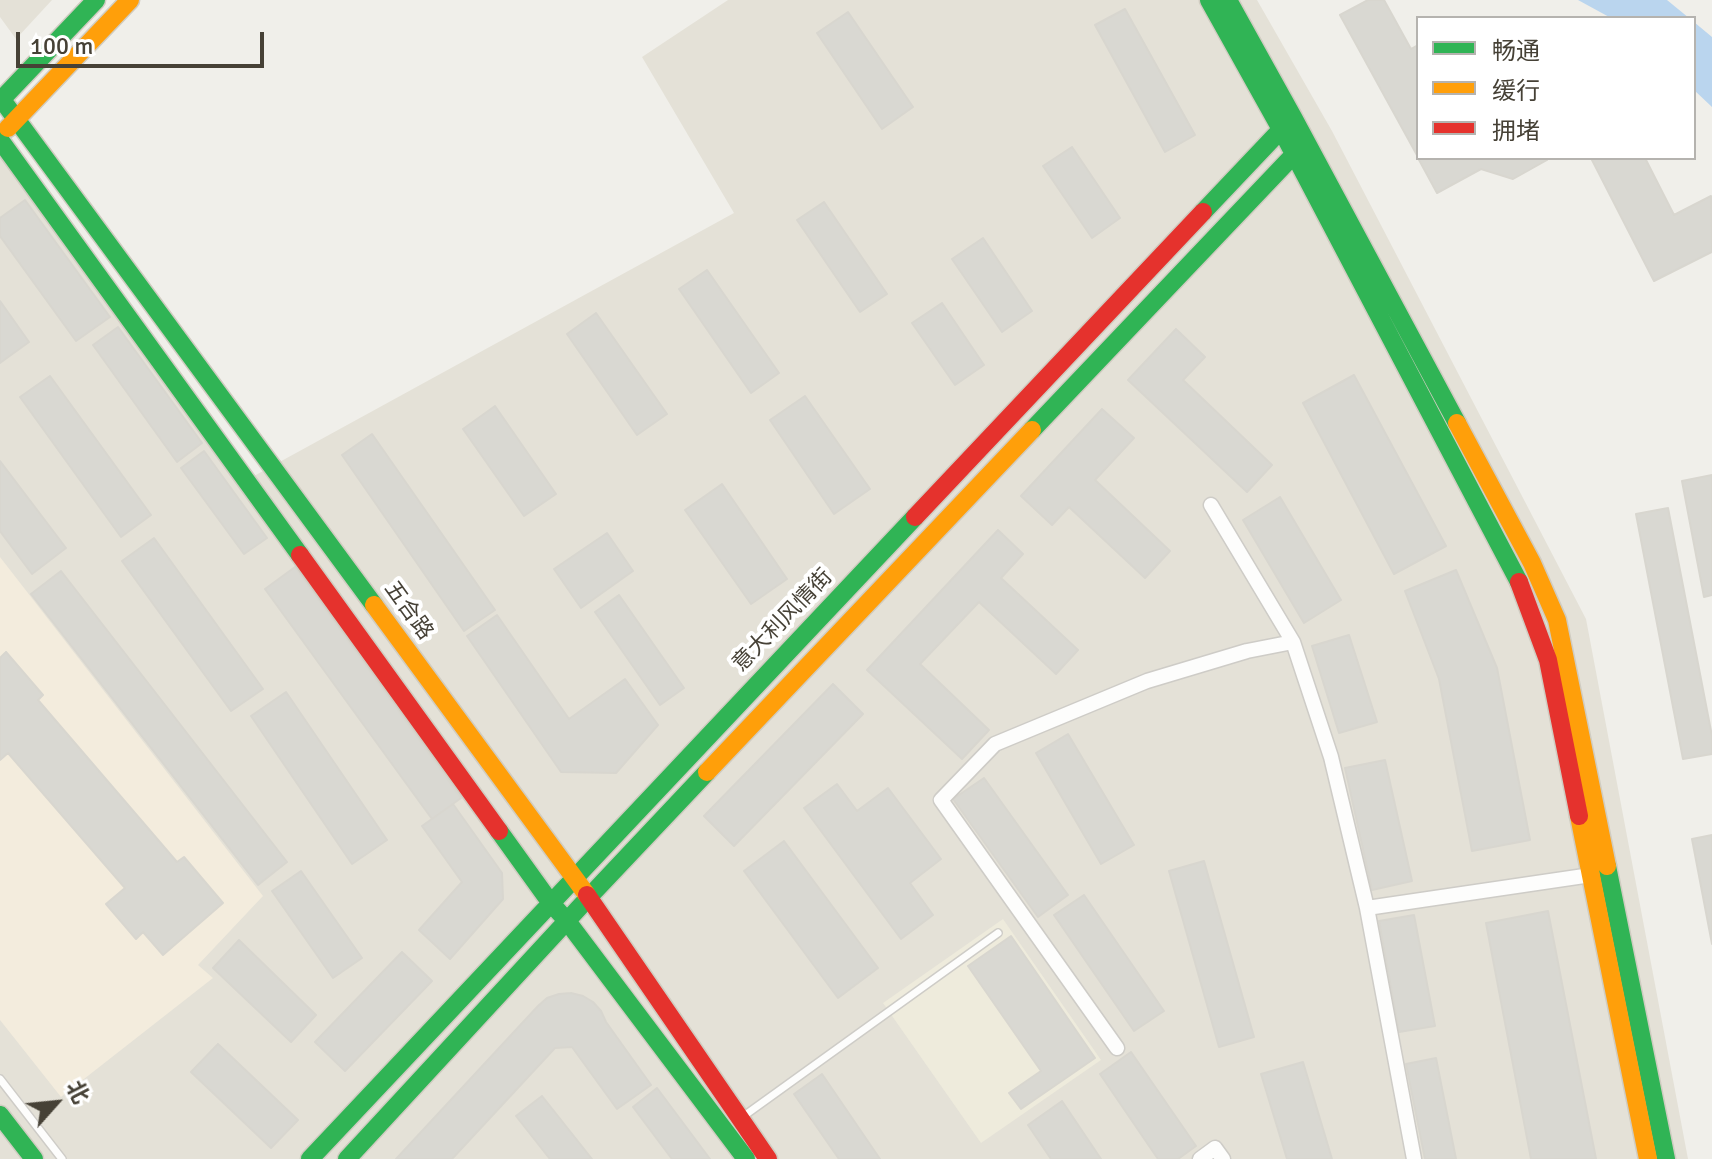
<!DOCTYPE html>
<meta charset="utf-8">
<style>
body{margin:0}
#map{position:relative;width:1712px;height:1159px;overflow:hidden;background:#f0efea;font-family:Signika,"Noto Sans SC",sans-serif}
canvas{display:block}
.legend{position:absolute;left:1416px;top:16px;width:280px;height:144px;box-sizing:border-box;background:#fff;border:2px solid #b5b3af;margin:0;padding:10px 14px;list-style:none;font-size:24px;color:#464136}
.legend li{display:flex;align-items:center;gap:16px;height:40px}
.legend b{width:40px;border:2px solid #b5b3af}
.north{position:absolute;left:16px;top:1063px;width:80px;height:80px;-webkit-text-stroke:6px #fff;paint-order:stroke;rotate:63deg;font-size:22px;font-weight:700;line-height:32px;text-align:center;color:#464136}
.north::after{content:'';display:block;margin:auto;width:28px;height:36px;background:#464136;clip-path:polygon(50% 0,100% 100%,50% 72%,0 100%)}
.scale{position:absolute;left:16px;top:32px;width:248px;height:36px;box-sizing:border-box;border:4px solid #464136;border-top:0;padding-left:10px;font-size:24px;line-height:28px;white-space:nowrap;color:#464136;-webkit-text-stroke:6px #fff;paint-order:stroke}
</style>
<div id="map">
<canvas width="1712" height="1159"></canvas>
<ul class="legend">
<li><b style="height:10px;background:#30b455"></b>畅通</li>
<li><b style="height:10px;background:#ff9f0a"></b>缓行</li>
<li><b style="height:10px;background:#e5322d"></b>拥堵</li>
</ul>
<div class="north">北</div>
<div class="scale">100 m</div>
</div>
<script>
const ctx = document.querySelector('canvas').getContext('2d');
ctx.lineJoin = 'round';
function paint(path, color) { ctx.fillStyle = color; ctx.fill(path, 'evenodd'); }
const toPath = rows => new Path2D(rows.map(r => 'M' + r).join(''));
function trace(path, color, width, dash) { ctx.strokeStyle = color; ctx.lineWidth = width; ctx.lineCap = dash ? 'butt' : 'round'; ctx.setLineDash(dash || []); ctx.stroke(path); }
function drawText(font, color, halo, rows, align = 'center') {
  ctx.font = font + ' Signika,"Noto Sans SC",sans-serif'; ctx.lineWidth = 8; ctx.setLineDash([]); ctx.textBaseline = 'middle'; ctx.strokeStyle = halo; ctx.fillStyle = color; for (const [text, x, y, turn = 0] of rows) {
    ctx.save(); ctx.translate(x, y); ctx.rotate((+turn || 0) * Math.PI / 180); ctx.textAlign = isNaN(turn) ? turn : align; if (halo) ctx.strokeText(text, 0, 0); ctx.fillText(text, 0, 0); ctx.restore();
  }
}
const residential = toPath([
 [0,0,52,0,16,39,0,17],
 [728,0,1257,0,1332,131,1586,619,1688,1159,0,1159,0,136,254,476,734,213,642,57]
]);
const commercial = toPath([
 [0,557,263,896,198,965,213,978,61,1097,0,1020]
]);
const education = toPath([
 [1003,919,1101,1060,981,1143,883,1003]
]);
const water = toPath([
 [1578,0,1667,0,1689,18,1611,18],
 [1694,22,1712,37,1712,107,1694,90]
]);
const building = toPath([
 [1368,0,1384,0,1411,49,1418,45,1418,157,1340,15,1368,0],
 [1125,9,1195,135,1165,152,1095,25,1125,9],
 [848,12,913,107,882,129,817,33,848,12],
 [1072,147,1120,218,1092,238,1043,166,1072,147],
 [1418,158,1548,158,1547,160,1513,179,1481,169,1437,193,1418,158],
 [1591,158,1645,158,1674,215,1711,196,1712,252,1654,281,1591,158],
 [25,200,110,317,76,341,0,236,0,218,25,200],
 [824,202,887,294,860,312,797,220,824,202],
 [983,238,1032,311,1002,332,952,259,983,238],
 [707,270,779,373,751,393,679,289,707,270],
 [0,301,29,342,0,363,0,301],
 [942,303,984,365,955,385,912,323,942,303],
 [596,313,667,414,637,435,567,334,596,313],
 [118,327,202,443,177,462,93,345,118,327],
 [1176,329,1205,357,1183,380,1272,465,1247,492,1128,380,1176,329],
 [1354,375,1446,546,1394,574,1303,403,1354,375],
 [50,376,151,515,121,537,20,397,50,376],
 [805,396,870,489,834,514,770,420,805,396],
 [495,406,556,494,524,516,463,429,495,406],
 [1102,409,1134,438,1095,480,1170,551,1145,578,1069,507,1052,525,1021,496,1102,409],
 [372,434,495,610,464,631,342,455,372,434],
 [204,451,267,538,244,554,181,468,204,451],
 [0,461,66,548,32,574,0,531,0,461],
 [1712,475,1712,595,1704,597,1682,481,1712,475],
 [722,484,787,579,751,604,685,510,722,484],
 [1280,497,1341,600,1304,623,1243,520,1280,497],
 [1668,508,1712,736,1712,754,1683,759,1636,514,1668,508],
 [998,530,1023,554,1001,578,1078,650,1056,674,979,602,920,664,989,730,962,759,867,670,998,530],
 [607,533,633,571,581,608,554,569,607,533],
 [154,538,263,689,231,711,122,561,154,538],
 [295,567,461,798,432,819,265,589,295,567],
 [1456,570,1497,668,1530,840,1472,851,1439,679,1405,591,1456,570],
 [61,571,287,862,258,885,31,594,61,571],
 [619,595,684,688,660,705,595,612,619,595],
 [497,615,569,719,625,679,658,725,616,773,561,772,467,636,497,615],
 [1349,635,1377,722,1339,733,1312,646,1349,635],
 [6,652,43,695,38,700,177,862,184,857,223,903,163,955,143,932,136,939,106,904,125,888,8,753,0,760,0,658,6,652],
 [833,684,863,714,734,846,704,816,833,684],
 [286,692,387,840,352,864,251,716,286,692],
 [1068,734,1134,845,1101,864,1036,753,1068,734],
 [1385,760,1412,881,1372,890,1345,768,1385,760],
 [984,778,1068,895,1038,917,953,799,984,778],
 [837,784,857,811,888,788,941,859,910,883,933,915,901,939,804,808,837,784],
 [453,804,502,873,503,899,450,959,419,930,462,882,422,826,453,804],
 [1712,835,1712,944,1692,839,1712,835],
 [784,841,878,968,838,998,744,871,784,841],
 [1204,861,1254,1037,1219,1047,1169,871,1204,861],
 [301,871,362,958,333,978,272,891,301,871],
 [1084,895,1164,1011,1134,1031,1054,915,1084,895],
 [1548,911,1596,1159,1531,1159,1486,923,1548,911],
 [1414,915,1435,1026,1399,1032,1379,921,1414,915],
 [1011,936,1095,1058,1021,1109,1009,1093,1041,1071,968,966,1011,936],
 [239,940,316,1015,291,1042,213,968,239,940],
 [402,952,432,981,345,1071,315,1042,402,952],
 [571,993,583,996,593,1002,601,1011,606,1022,651,1085,617,1109,572,1047,555,1048,452,1159,396,1159,538,1006,547,998,559,994,571,993],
 [218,1044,298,1120,271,1148,191,1072,218,1044],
 [1131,1052,1196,1146,1178,1159,1158,1159,1100,1074,1131,1052],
 [1436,1058,1456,1159,1425,1159,1406,1064,1436,1058],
 [1303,1062,1332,1159,1287,1159,1261,1074,1303,1062],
 [822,1074,880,1159,839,1159,794,1094,822,1074],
 [657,1088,710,1159,672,1159,633,1107,657,1088],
 [542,1096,592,1159,550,1159,516,1116,542,1096],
 [1062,1101,1101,1159,1051,1159,1028,1125,1062,1101]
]);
const lane = toPath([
 [0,1079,62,1159],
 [741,1118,998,933]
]);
const street = toPath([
 [1211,505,1293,642,1331,757,1367,908,1414,1159],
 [1367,908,1591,875],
 [1117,1048,941,800,995,744,1147,681,1247,651,1293,642],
 [1200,1159,1215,1148,1223,1159]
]);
const fast = toPath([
 [1209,0,1282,131,1519,582],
 [1228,0,1293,117,1457,423],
 [0,97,374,605],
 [0,101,96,0],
 [0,140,300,555],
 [1203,212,1293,117],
 [1032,430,1306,142],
 [499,831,550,902,567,921,746,1159],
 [1607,866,1666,1159],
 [0,1115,34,1159],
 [310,1159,915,517],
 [347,1159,589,897,707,772]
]);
const slow = toPath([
 [8,128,130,0],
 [1457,423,1532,563,1557,620,1607,866],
 [374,605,587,895],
 [707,772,1032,430],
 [1579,816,1648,1159]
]);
const jam = toPath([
 [915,517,1203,212],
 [300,555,499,831],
 [1519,582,1548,660,1579,816],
 [587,895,768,1159]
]);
const streetNames = [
 ["五合路",408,611,54],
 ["意大利风情街",783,621,-46]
];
paint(residential, '#e4e1d7');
paint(commercial, '#f3ecdd');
paint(education, '#eeebdc');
paint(water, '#bad5ee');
paint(building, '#d9d8d2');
trace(building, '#d8d6cf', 2);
trace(lane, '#ceccc7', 10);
trace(street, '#ceccc7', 17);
trace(fast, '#d0ccc1', 21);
trace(slow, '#d0ccc1', 21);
trace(jam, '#d0ccc1', 21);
trace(lane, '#fdfdfc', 7);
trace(street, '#fdfdfc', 14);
trace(fast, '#30b455', 18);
trace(slow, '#ff9f0a', 18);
trace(jam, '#e5322d', 18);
drawText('22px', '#464136', '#fff', streetNames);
</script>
